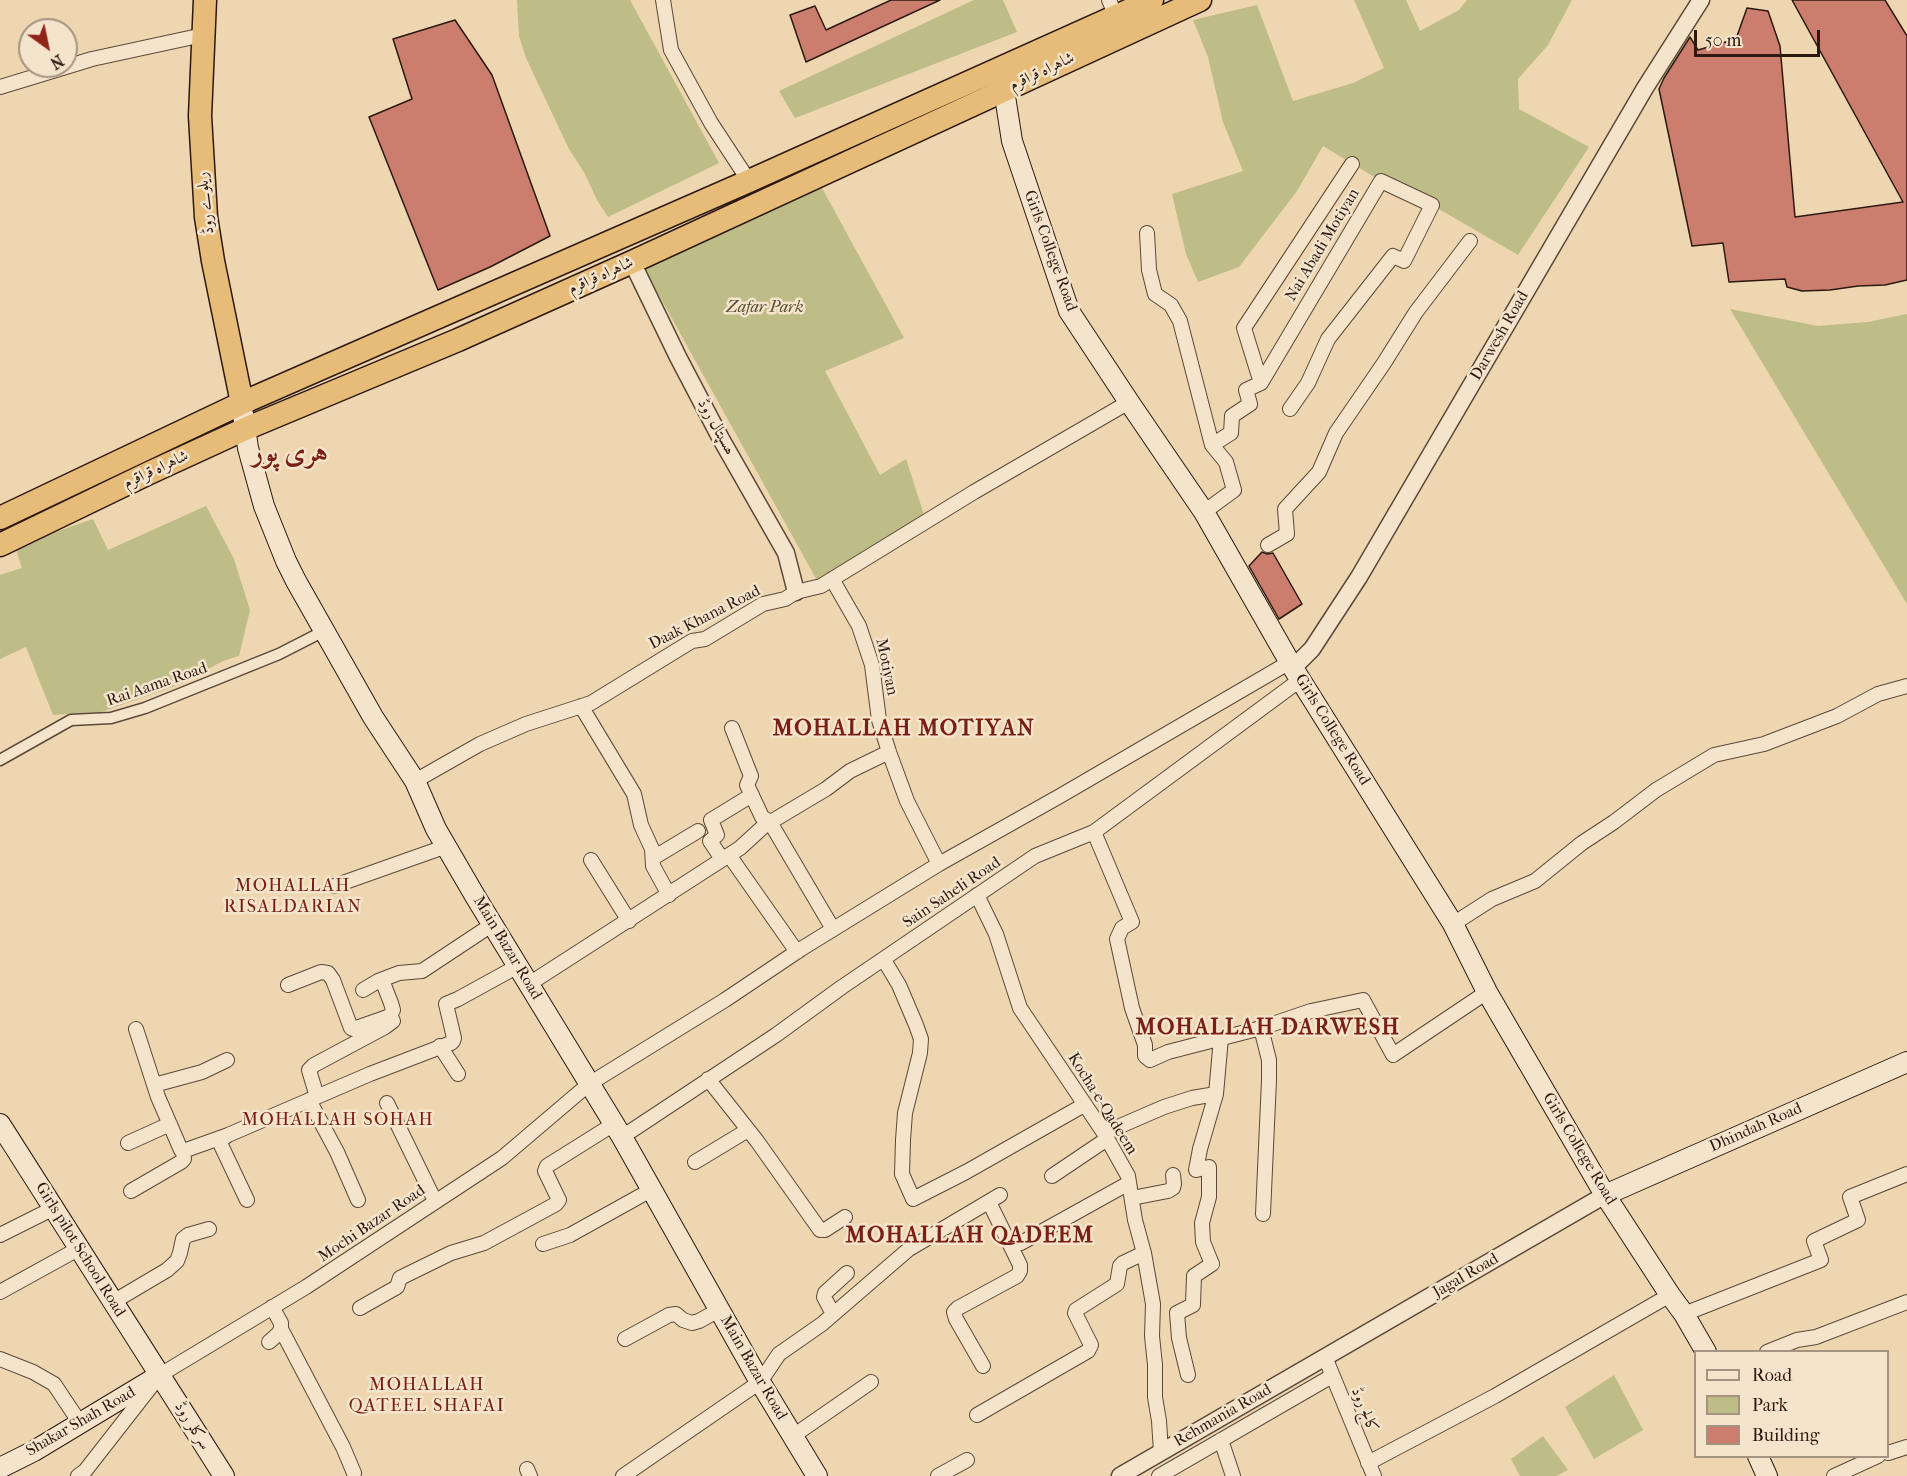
<!DOCTYPE html>
<meta charset="utf-8">
<style>
body{margin:0}
#map{position:relative;width:1907px;height:1476px;overflow:hidden;background:#eed6b0;font-family:"IM FELL French Canon",serif}
canvas{display:block}
.legend{position:absolute;left:1694px;top:1350px;width:195px;height:108px;box-sizing:border-box;background:#f4e4cc;border:2px solid #a49381;margin:0;padding:8px 10px;list-style:none;font-size:18px;color:#2c1911}
.legend li{display:flex;align-items:center;gap:12px;height:30px}
.legend b{width:30px;border:2px solid #a49381}
.north{position:absolute;left:18px;top:18px;width:60px;height:60px;box-sizing:border-box;background:#f4e4cc;border:2px solid #a49381;border-radius:50%;rotate:147deg;font-size:16px;font-weight:700;line-height:24px;text-align:center;color:#2c1911}
.north::after{content:'';display:block;margin:auto;width:21px;height:27px;background:#8f2418;clip-path:polygon(50% 0,100% 100%,50% 72%,0 100%)}
.scale{position:absolute;left:1694px;top:30px;width:126px;height:27px;box-sizing:border-box;border:3px solid #2c1911;border-top:0;padding-left:8px;font-size:18px;line-height:21px;white-space:nowrap;color:#2c1911;-webkit-text-stroke:4px #f4e4cc;paint-order:stroke}
</style>
<div id="map">
<canvas width="1907" height="1476"></canvas>
<ul class="legend">
<li><b style="height:8px;background:#f4e4cc"></b>Road</li>
<li><b style="height:16px;background:#bebc87"></b>Park</li>
<li><b style="height:16px;background:#cc7e6e"></b>Building</li>
</ul>
<div class="north">N</div>
<div class="scale">50 m</div>
</div>
<script>
const ctx = document.querySelector('canvas').getContext('2d');
ctx.lineJoin = 'round';
function paint(path, color) { ctx.fillStyle = color; ctx.fill(path, 'evenodd'); }
const toPath = rows => new Path2D(rows.map(r => 'M' + r).join(''));
function trace(path, color, width, dash) { ctx.strokeStyle = color; ctx.lineWidth = width; ctx.lineCap = dash ? 'butt' : 'round'; ctx.setLineDash(dash || []); ctx.stroke(path); }
function drawText(font, color, halo, rows, align = 'center') {
  ctx.font = font + ' "IM FELL French Canon",Amiri,serif'; ctx.lineWidth = 5; ctx.setLineDash([]); ctx.textBaseline = 'middle'; ctx.strokeStyle = halo; ctx.fillStyle = color; for (const [text, x, y, turn = 0] of rows) {
    ctx.save(); ctx.translate(x, y); ctx.rotate((+turn || 0) * Math.PI / 180); ctx.textAlign = isNaN(turn) ? turn : align; if (halo) ctx.strokeText(text, 0, 0); ctx.fillText(text, 0, 0); ctx.restore();
  }
}
const green = toPath([
 [517,0,630,0,719,163,608,217,597,200,585,174,569,149,526,58,519,36],
 [974,0,1003,0,1017,32,795,118,779,91],
 [1354,0,1406,0,1420,31,1459,10,1467,0,1572,0,1548,45,1518,79,1519,109,1589,147,1518,255,1432,205,1381,181,1323,146,1297,191,1239,267,1198,282,1186,254,1172,194,1243,171,1223,122,1208,57,1193,20,1257,5,1293,101,1353,83,1384,68],
 [822,188,904,338,825,371,880,475,906,459,926,521,819,584,644,268],
 [1730,309,1818,326,1868,322,1907,314,1907,604],
 [206,506,234,559,250,610,239,656,223,661,181,684,101,712,53,715,26,647,0,659,0,575,22,568,15,546,93,519,108,550],
 [1614,1375,1643,1430,1594,1459,1565,1407],
 [1543,1436,1568,1470,1556,1476,1520,1476,1511,1459]
]);
const building = toPath([
 [891,0,940,0,806,62,790,15,815,6,826,30,891,0],
 [1792,0,1885,0,1907,36,1907,280,1885,285,1858,286,1830,290,1802,291,1787,287,1785,279,1729,282,1723,243,1692,246,1659,89,1664,78,1690,37,1698,50,1736,39,1747,8,1768,11,1780,46,1795,217,1903,202,1792,0],
 [455,20,492,75,550,236,490,267,438,290,369,117,412,99,393,39,455,20],
 [1262,552,1267,554,1273,553,1302,604,1279,619,1249,566,1262,552]
]);
const pedestrian = toPath([
 [0,760,71,720,111,718,145,708,279,654,324,631]
]);
const minor = toPath([
 [663,0,671,50,711,123,749,181],
 [1109,0,1116,16],
 [0,87,92,59,203,35],
 [1147,233,1149,270,1155,294,1171,305,1180,321,1212,445,1226,462,1234,490,1204,512],
 [1261,383,1244,328,1352,164],
 [1212,445,1231,433,1232,416,1250,404,1246,390,1261,383,1381,181,1432,205,1404,261,1393,256,1328,339,1308,383,1290,409],
 [1268,545,1287,534,1285,509,1319,472,1336,433,1384,363,1416,312,1470,241],
 [832,579,859,626,872,665,879,720,889,752,907,801,939,864],
 [581,706,634,794,641,825,652,849,653,866,669,895],
 [732,728,751,776,747,785,762,817,770,822,833,929],
 [415,781,480,744,526,724,591,703,692,641,705,639,763,604,785,599,796,592,821,586,974,492,1129,402],
 [1094,832,1132,922,1122,928,1117,939,1132,1008,1145,1045,1145,1056,1150,1060,1168,1052,1261,1028,1311,1011,1363,1000,1393,1055,1487,992],
 [729,855,797,952],
 [653,858,698,831],
 [722,859,710,841,717,835,711,820,752,795],
 [591,860,629,921],
 [334,886,447,846],
 [977,895,996,934,1020,1008,1104,1133,1128,1176,1135,1220,1144,1253,1153,1304,1152,1336,1155,1365,1155,1397,1159,1421,1161,1452],
 [1453,924,1492,899,1535,881,1582,843,1614,822,1656,790,1714,755,1764,744,1837,716,1878,694,1907,686],
 [884,960,899,985,916,1025,921,1039,920,1053,905,1113,903,1140,902,1174,913,1199,966,1172,1084,1105],
 [529,984,740,848,764,826,826,789,850,771,889,752],
 [288,985,321,972,328,973,333,980,351,1028,353,1029,390,1016],
 [363,990,378,981,399,973,422,971,493,924],
 [1261,1028,1269,1060,1269,1080,1263,1214],
 [136,1029,158,1097,181,1150,186,1150,228,1135,370,1074,451,1043,453,1041,454,1038,446,1004,458,999,518,966],
 [440,1046,458,1074],
 [708,1079,757,1141,820,1230,825,1230,845,1217],
 [154,1085,202,1072,227,1060],
 [317,1097,309,1070,314,1065,385,1027,393,1021,390,1016,393,1010,391,1003,382,980],
 [309,1100,337,1152,358,1200],
 [387,1103,435,1201],
 [1104,1133,1164,1107,1192,1098,1216,1094],
 [228,1135,222,1139,220,1143,247,1200],
 [622,1137,776,1035,842,987,1035,856,1094,832,1300,680],
 [128,1143,170,1124],
 [695,1162,748,1130],
 [1052,1176,1107,1139],
 [131,1191,181,1162,184,1159,183,1151],
 [1132,1198,1168,1191,1173,1188,1174,1184,1173,1175],
 [0,1235,54,1208],
 [1021,1243,1129,1183],
 [543,1244,570,1235,651,1190],
 [0,1292,78,1249],
 [113,1302,167,1270,177,1261,180,1253,183,1239,188,1235,209,1229],
 [272,1307,281,1323,281,1329,343,1447,354,1473],
 [360,1308,397,1287,400,1278,451,1253,484,1243,556,1204,559,1200,545,1171,547,1166,614,1124],
 [833,1314,824,1297,825,1293,847,1273],
 [1684,1314,1821,1260,1814,1241,1858,1220,1850,1197,1907,1174],
 [625,1339,669,1315,676,1314,683,1320,692,1323,699,1321,719,1310],
 [269,1342,278,1334,281,1329],
 [1767,1352,1797,1340,1816,1337,1907,1302],
 [1325,1357,1374,1476],
 [0,1359,33,1372,54,1384,80,1423],
 [983,1366,956,1319,954,1312,958,1308,1017,1276,1020,1271,1020,1265,989,1202],
 [1188,1375,1179,1338,1177,1313,1193,1305,1194,1276,1212,1264,1203,1242,1202,1223,1209,1197,1209,1167,1196,1170,1200,1149,1216,1094,1221,1038],
 [977,1415,1088,1351,1091,1345,1075,1313,1076,1310,1117,1284,1120,1266,1123,1263,1144,1253],
 [793,1436,871,1382],
 [1221,1440,1233,1476],
 [1888,1453,1907,1447],
 [1368,1463,1495,1396,1670,1295],
 [527,1469,530,1476],
 [78,1476,85,1471,160,1375,306,1287,502,1158,589,1084,725,1000,801,949,939,864,1060,796,1290,662],
 [623,1476,760,1382,779,1354,822,1324,909,1249,1000,1195],
 [938,1476,967,1460],
 [1159,1476,1332,1376],
 [1834,1476,1878,1456]
]);
const tertiary = toPath([
 [632,262,678,357,721,439,786,553,796,592],
 [1293,668,1312,649,1359,577,1645,88,1701,0],
 [1120,1476,1605,1195]
]);
const secondary = toPath([
 [1004,90,1012,141,1069,311,1129,402,1204,512,1293,668,1453,924,1487,992,1605,1195,1670,1295,1684,1314,1706,1352],
 [243,414,248,448,264,506,286,561,296,581,373,717,415,781,436,829,475,896,622,1137,760,1382,817,1476],
 [0,1124,224,1476],
 [1605,1195,1907,1062],
 [1758,1456,1767,1476],
 [0,1468,34,1451,160,1375]
]);
const trunk = toPath([
 [205,0,200,116,206,217,213,261,242,403],
 [0,518,242,403,749,181,1152,0],
 [0,545,149,473,245,429,458,340,632,262,1200,0]
]);
const streetNames = [
 ["شاہراہ قراقرم",1042,72,-25],
 ["ریلوے روڈ",206,203,-96],
 ["Nai Abadi Motiyan",1323,245,-59],
 ["Girls College Road",1050,251,70],
 ["شاہراہ قراقرم",601,276,-24],
 ["Darwesh Road",1500,336,-60],
 ["ھسپتال روڈ",716,427,61],
 ["شاہراہ قراقرم",156,470,-25],
 ["Daak Khana Road",705,618,-27],
 ["Motiyan",886,667,78],
 ["Rai Aama Road",157,685,-19],
 ["Girls College Road",1332,730,58],
 ["Sain Saheli Road",952,893,-34],
 ["Main Bazar Road",507,948,59],
 ["Kocha-e-Qadeem",1102,1104,58],
 ["Dhindah Road",1756,1128,-24],
 ["Girls College Road",1579,1149,59],
 ["Mochi Bazar Road",372,1224,-34],
 ["Girls pilot School Road",80,1250,58],
 ["Jagal Road",1466,1276,-30],
 ["Main Bazar Road",753,1368,60],
 ["کالج روڈ",1364,1410,68],
 ["Rehmania Road",1223,1416,-30],
 ["Shakar Shah Road",81,1422,-30],
 ["سرکلر روڈ",192,1426,58]
];
const parkNames = [
 ["Zafar Park",765,308]
];
const neighbourhoodNames = [
 ["MOHALLAH",293,887],
 ["RISALDARIAN",293,908],
 ["MOHALLAH SOHAH",338,1121],
 ["MOHALLAH",427,1386],
 ["QATEEL SHAFAI",427,1407]
];
const districtNames = [
 ["MOHALLAH MOTIYAN",904,730],
 ["MOHALLAH DARWESH",1268,1029],
 ["MOHALLAH QADEEM",970,1237]
];
const townNames = [
 ["ہری پور",290,454]
];
paint(green, '#bebc87');
paint(building, '#cc7e6e');
trace(building, '#2c1911', 1.5);
trace(pedestrian, '#5c4839', 13);
trace(minor, '#5c4839', 16);
trace(tertiary, '#5c4839', 19);
trace(secondary, '#2c1911', 22);
trace(trunk, '#2c1911', 25);
trace(pedestrian, '#f4e4cc', 10);
trace(minor, '#f4e4cc', 14);
trace(tertiary, '#f4e4cc', 16);
trace(secondary, '#f4e4cc', 20);
trace(trunk, '#e7bb78', 22);
drawText('16px', '#2c1911', '#f4e4cc', streetNames);
drawText('italic 16px', '#584a34', '#f4e4cc', parkNames);
ctx.letterSpacing = '1.5px';
drawText('18px', '#7a1f14', '#f4e4cc', neighbourhoodNames);
ctx.letterSpacing = '0px';
ctx.letterSpacing = '1.5px';
drawText('bold 22px', '#7a1f14', '#f4e4cc', districtNames);
ctx.letterSpacing = '0px';
drawText('bold 28px', '#7a1f14', '#f4e4cc', townNames);
</script>
